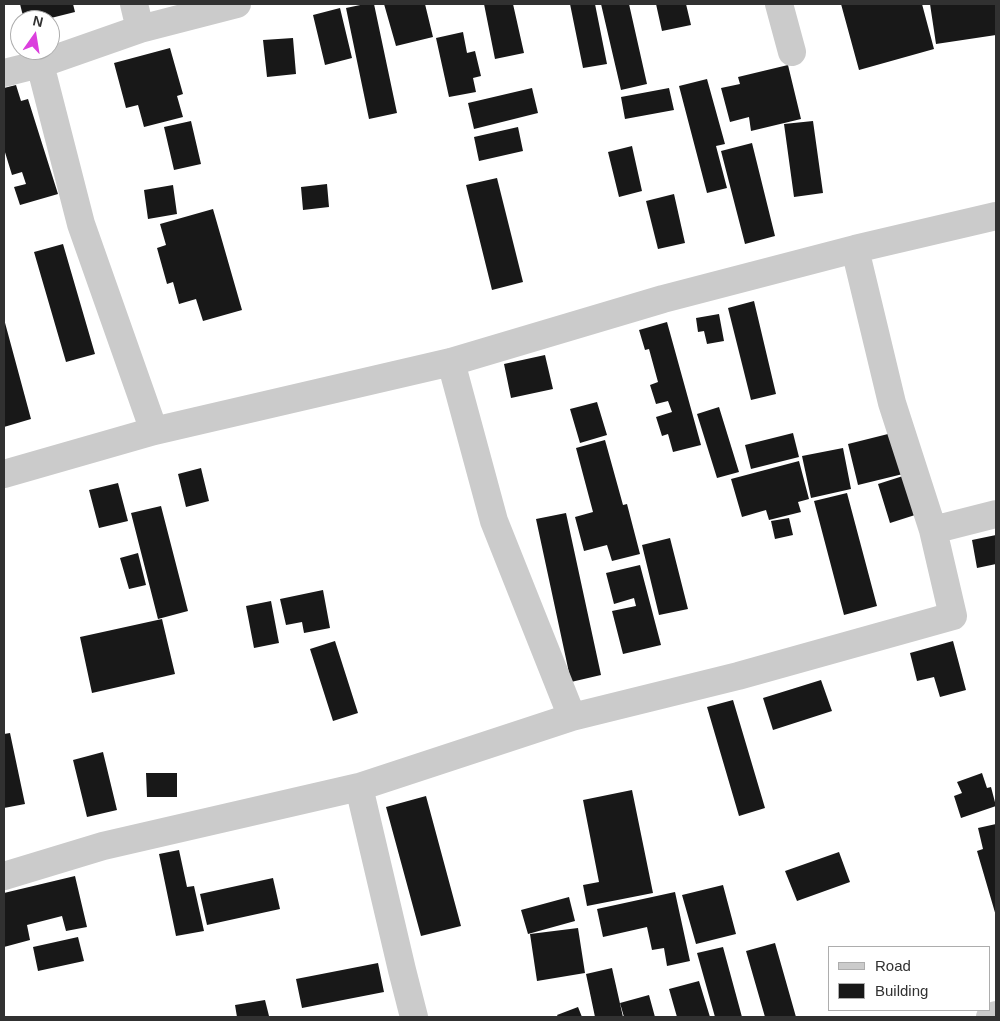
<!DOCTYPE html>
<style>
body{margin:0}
#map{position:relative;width:1000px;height:1021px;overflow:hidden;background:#fff;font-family:Arial,sans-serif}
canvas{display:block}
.frame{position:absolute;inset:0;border:5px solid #313131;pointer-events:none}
.legend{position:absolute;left:828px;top:946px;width:162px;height:65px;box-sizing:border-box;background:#fff;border:1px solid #adadad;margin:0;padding:6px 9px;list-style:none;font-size:15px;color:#313131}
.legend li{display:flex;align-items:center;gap:10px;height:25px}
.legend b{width:25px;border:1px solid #adadad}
.north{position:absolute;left:10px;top:10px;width:50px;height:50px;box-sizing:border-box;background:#fff;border:1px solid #adadad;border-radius:50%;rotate:13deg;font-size:14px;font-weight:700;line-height:20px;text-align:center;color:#313131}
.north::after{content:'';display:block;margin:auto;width:18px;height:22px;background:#db3fdd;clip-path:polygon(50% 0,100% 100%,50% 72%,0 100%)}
</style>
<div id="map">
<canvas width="1000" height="1021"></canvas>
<div class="frame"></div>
<ul class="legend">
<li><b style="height:6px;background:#cbcbcb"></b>Road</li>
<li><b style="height:14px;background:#181818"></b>Building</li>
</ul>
<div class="north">N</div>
</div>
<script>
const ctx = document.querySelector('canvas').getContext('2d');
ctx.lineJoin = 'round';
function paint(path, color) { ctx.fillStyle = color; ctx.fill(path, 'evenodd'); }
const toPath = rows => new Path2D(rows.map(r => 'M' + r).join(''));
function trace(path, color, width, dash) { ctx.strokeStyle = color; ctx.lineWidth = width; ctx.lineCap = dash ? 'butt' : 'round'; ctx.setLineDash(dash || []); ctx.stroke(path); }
const building = toPath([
 [20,4,73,4,75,12,43,20,24,20],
 [365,4,374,4,397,113,369,119,346,8],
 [384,4,425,4,433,37,396,46],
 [484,4,513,4,524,53,495,59],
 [570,4,595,4,607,64,583,68],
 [601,4,629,4,647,84,621,90],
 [656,4,686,4,691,25,662,31],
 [841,4,922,4,934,49,859,70],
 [930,4,996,4,996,35,936,44],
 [340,8,352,58,325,65,313,15],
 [463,32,467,53,475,51,481,76,473,78,476,92,449,97,436,38],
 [293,38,296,74,267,77,263,40],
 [170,48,183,94,177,96,183,117,144,127,138,105,126,108,114,63],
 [788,65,801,119,751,131,749,117,730,122,721,88,740,84,738,77],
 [707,79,725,144,716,146,727,188,707,193,679,86],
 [16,85,21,101,28,99,58,194,20,205,14,187,26,184,22,172,12,175,4,149,4,88],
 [532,88,538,113,474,129,468,103],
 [669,88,674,110,625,119,621,97],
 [191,121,201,164,174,170,164,127],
 [813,121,823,193,794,197,784,124],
 [518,127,523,151,479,161,474,137],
 [752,143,775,236,745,244,721,151],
 [632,146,642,191,619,197,608,152],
 [497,178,523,282,492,290,466,185],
 [327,184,329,207,303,210,301,187],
 [173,185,177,214,148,219,144,190],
 [674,194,685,243,658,249,646,201],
 [213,209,242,310,203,321,196,299,179,304,173,282,167,284,157,248,166,245,160,224],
 [63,244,95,354,66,362,34,252],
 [754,301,776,394,751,400,728,308],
 [719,314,724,341,707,344,704,331,698,332,696,318],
 [4,319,31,419,4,427],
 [667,322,701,445,673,452,668,434,662,436,656,417,672,412,668,401,656,404,650,385,658,382,649,349,645,350,639,330],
 [545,355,553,389,511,398,504,364],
 [597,402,607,435,580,443,570,409],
 [719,407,739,472,717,478,697,414],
 [793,433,799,457,751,469,745,445],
 [892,433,903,474,858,485,848,444],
 [605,440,623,505,627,504,640,554,612,561,607,545,584,551,575,517,593,512,576,448],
 [843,448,851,489,811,498,802,456],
 [799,461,809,499,798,502,801,512,769,520,766,510,742,517,731,479],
 [201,468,209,501,186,507,178,474],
 [903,476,915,515,890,523,878,484],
 [118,483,128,521,99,528,89,490],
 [847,493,877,606,844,615,814,501],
 [161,506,188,611,158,619,131,513],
 [566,513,601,675,571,682,536,519],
 [789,518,793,535,775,539,771,521],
 [996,535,996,564,977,568,972,540],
 [670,538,688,609,659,615,642,545],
 [138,553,146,585,129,589,120,558],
 [640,565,661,645,623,654,612,611,636,606,634,598,614,604,606,573],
 [323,590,330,628,304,633,302,622,286,625,280,599],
 [271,601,279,643,254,648,246,606],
 [162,619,175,674,92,693,80,637],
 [335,641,358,713,333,721,310,649],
 [953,641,966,690,940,697,934,677,917,681,910,653],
 [821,680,832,711,773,730,763,698],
 [733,700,765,808,739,816,707,707],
 [10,733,25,804,4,808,4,734],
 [103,752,117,810,87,817,73,760],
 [146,773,177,773,177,797,147,797],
 [982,773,987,788,991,787,996,806,961,818,954,796,962,793,957,782],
 [632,790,653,893,587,906,583,885,599,882,583,800],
 [426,796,461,926,421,936,386,807],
 [996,824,996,916,977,851,983,849,978,828],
 [179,850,187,887,194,886,204,931,176,936,159,854],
 [839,852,850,882,797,901,785,871],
 [75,876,87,927,66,931,62,916,27,925,30,940,4,947,4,893],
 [273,878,280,909,207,925,200,894],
 [723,885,736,934,696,944,682,895],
 [675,892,690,961,667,966,664,948,652,950,647,927,603,937,597,909],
 [569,897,575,921,528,934,521,910],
 [578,928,585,973,537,981,530,934],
 [78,937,84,961,38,971,33,947],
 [775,943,796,1017,765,1017,746,951],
 [723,947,742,1017,715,1017,697,953],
 [378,963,384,992,302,1008,296,979],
 [612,968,623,1017,595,1017,586,974],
 [699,981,710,1017,677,1017,669,989],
 [649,995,655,1017,624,1017,620,1003],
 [265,1000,269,1016,237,1017,235,1005],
 [578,1007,582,1017,558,1017,557,1015]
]);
const street = toPath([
 [134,4,140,29],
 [779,4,792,52],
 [40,64,81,224,154,431],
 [4,73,40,64,140,29,237,4],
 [451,362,494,521,572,717],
 [4,474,154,431,451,362,663,299,855,249,996,216],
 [933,530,996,514],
 [359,787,402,970,414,1017],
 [4,876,103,846,359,787,572,717,738,676,953,616,933,530,892,403,855,249],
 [990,1017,996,1015]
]);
paint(building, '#181818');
trace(street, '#cbcbcb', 28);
</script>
